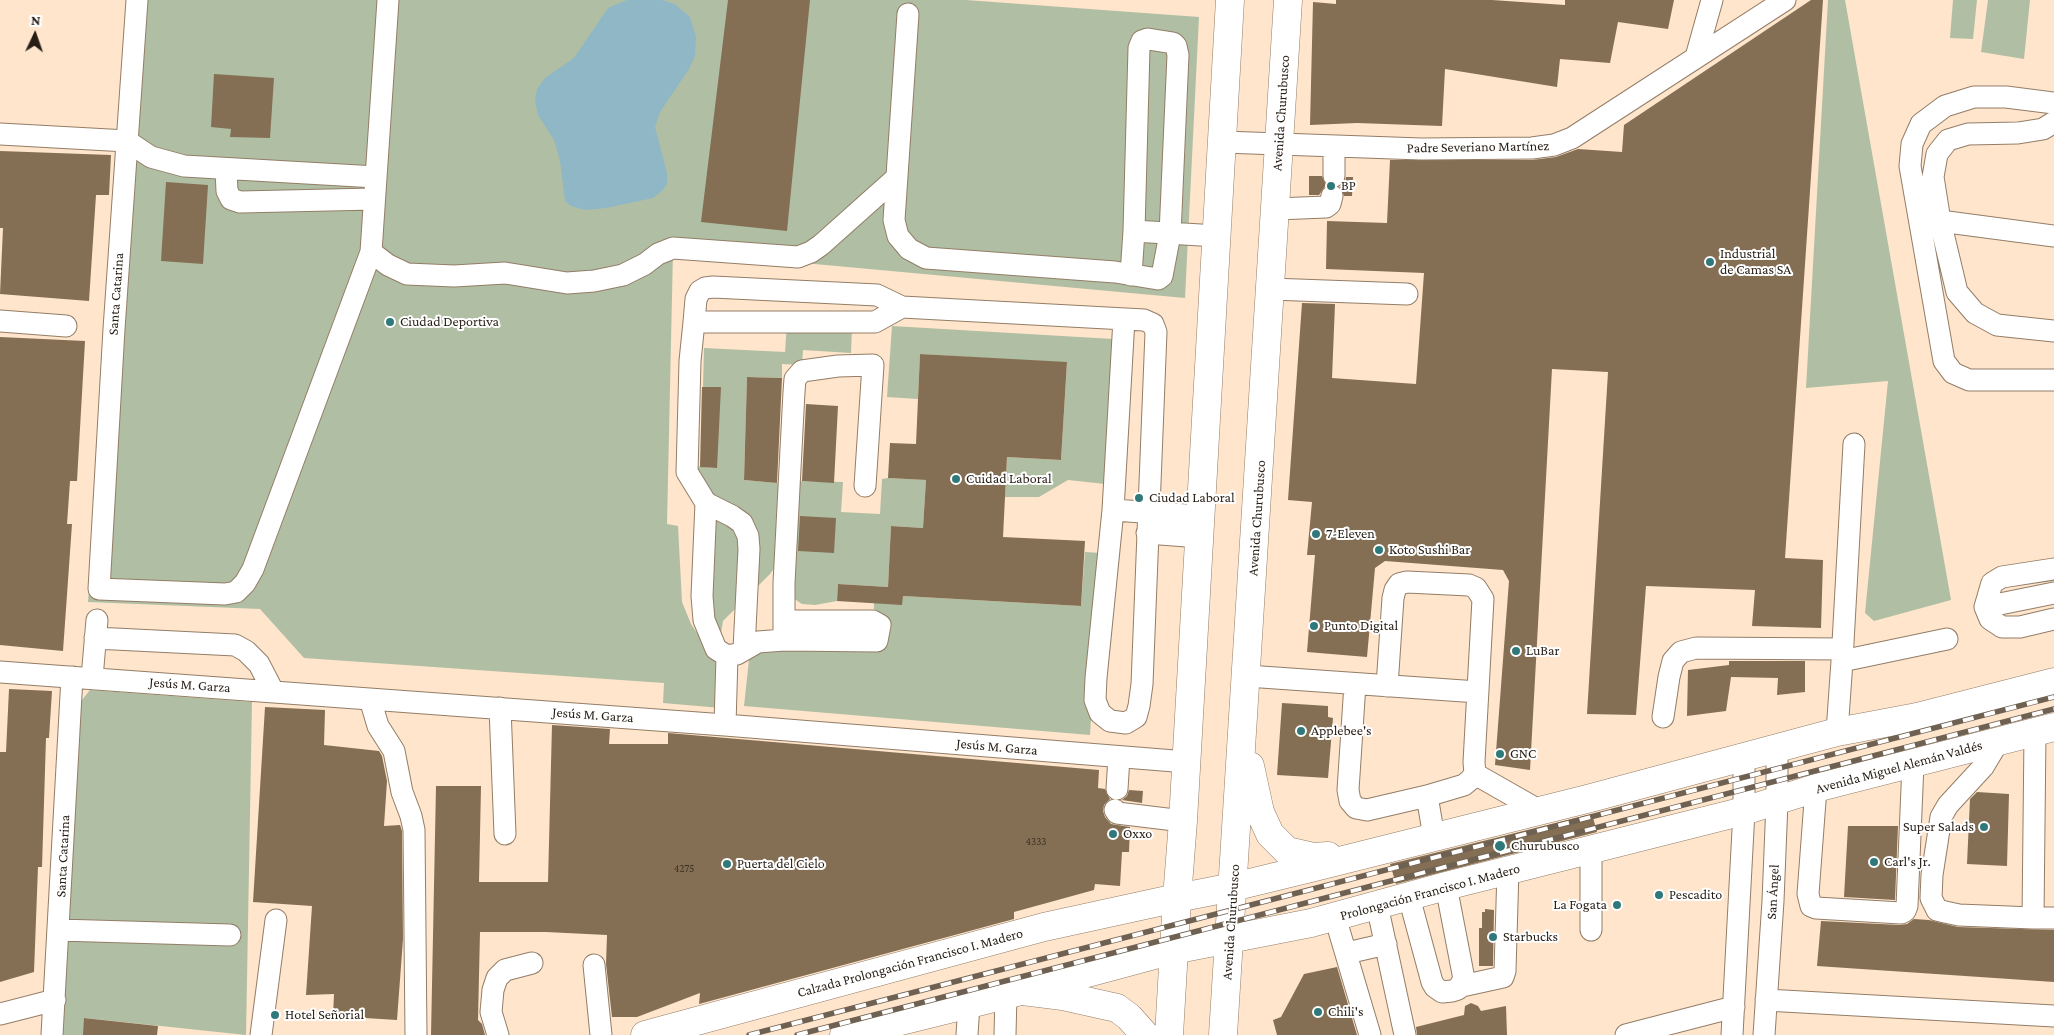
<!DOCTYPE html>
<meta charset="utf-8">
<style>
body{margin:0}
#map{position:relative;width:2054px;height:1035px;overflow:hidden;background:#fee5cc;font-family:"Crimson Pro",serif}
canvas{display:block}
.north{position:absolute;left:10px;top:10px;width:50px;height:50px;-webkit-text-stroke:4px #fff;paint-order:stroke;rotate:3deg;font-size:14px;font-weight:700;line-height:20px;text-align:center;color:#261d14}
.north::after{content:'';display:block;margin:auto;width:18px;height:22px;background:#261d14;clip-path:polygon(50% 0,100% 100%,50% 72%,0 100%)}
</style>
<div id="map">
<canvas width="2054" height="1035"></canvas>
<div class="north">N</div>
</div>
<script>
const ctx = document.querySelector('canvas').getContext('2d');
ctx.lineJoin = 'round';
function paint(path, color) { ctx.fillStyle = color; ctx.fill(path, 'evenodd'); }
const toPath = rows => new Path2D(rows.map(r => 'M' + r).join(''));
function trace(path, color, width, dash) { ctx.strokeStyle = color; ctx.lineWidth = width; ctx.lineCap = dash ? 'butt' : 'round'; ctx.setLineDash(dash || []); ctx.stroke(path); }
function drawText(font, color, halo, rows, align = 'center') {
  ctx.font = font + ' "Crimson Pro",serif'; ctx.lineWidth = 4; ctx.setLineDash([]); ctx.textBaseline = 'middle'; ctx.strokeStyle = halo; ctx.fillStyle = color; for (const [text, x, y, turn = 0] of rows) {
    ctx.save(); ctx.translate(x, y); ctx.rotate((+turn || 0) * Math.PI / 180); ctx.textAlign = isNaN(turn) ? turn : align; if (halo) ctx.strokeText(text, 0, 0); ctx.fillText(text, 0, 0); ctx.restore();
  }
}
const green = toPath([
 [131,0,966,0,1199,17,1185,298,673,251,667,524,678,526,682,602,691,624,715,660,722,678,721,708,663,703,664,683,304,658,260,609,88,602],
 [1828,0,1845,0,1951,600,1874,621,1865,613,1888,381,1806,388],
 [1953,0,1977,0,1973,39,1950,38],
 [1988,0,2030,0,2024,59,1981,52],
 [787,324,852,328,851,353,803,350,802,365,782,364,782,378,747,377,744,480,778,483,777,564,770,574,723,621,720,639,698,557,692,466,716,468,720,387,703,387,704,348,785,352],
 [892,326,1113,339,1105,484,1068,480,1039,497,1005,497,1007,457,1061,460,1067,363,920,354,918,399,887,397],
 [888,478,926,480,923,528,891,526,888,587,838,584,837,601,815,605,802,604,793,598,797,481,843,482,841,512,880,514,882,479],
 [1085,552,1101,553,1090,735,744,706,752,632,873,638,874,603,903,596,1081,606],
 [90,690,252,702,246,1035,85,1018,84,1035,61,1035,78,705]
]);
const water = toPath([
 [627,0,662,0,675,4,690,17,696,37,695,56,689,69,660,112,655,127,667,173,667,184,663,190,653,198,606,208,585,210,571,206,565,201,560,161,554,140,538,115,535,101,537,89,545,78,574,58,608,8]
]);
const building = toPath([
 [728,0,810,0,787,231,701,222],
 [1336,0,1492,0,1565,5,1565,0,1674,0,1668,29,1618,22,1610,63,1560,59,1557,87,1445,69,1442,126,1357,123,1310,125,1313,2,1336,4],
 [1811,0,1823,0,1785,558,1823,560,1821,628,1752,626,1755,590,1646,586,1636,715,1587,714,1608,372,1552,369,1530,770,1495,765,1509,581,1503,570,1385,561,1375,568,1367,657,1307,652,1315,555,1307,555,1312,502,1288,500,1302,303,1335,304,1332,378,1416,384,1424,273,1326,269,1327,221,1387,223,1390,160,1532,160,1556,157,1578,149,1622,152,1624,125],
 [214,74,274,78,270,138,230,137,231,129,211,127],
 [0,151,111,155,109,195,96,195,89,301,0,294,3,228,0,228],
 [1309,176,1322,176,1326,185,1319,195,1309,195],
 [1346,177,1353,177,1352,196,1344,196,1340,187,1345,183],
 [166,182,208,185,203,264,161,261],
 [0,337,85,341,77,481,70,481,67,524,72,524,63,651,0,645],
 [920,354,1067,362,1061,460,1007,457,1003,537,1085,541,1081,606,903,596,902,605,837,601,838,584,888,587,891,526,923,528,926,480,888,478,890,443,916,444],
 [747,377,782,378,777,483,744,480],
 [702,387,721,387,717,468,700,467],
 [806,404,838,406,834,483,802,481],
 [800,516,836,518,834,553,798,551],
 [1729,661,1805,661,1805,692,1777,695,1778,678,1731,677,1726,711,1687,716,1688,670,1729,665],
 [9,689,52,691,49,738,46,738,42,867,38,867,34,972,0,982,0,752,6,752],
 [1282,703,1328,706,1328,717,1333,718,1328,778,1277,775],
 [265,707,325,710,324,745,379,751,382,756,387,781,384,826,400,825,402,831,403,939,397,1020,333,1016,334,994,306,995,312,906,253,902],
 [552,725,610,729,609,744,668,744,668,733,1099,770,1098,788,1105,789,1110,799,1104,805,1103,811,1105,817,1111,824,1130,827,1129,852,1122,852,1120,886,1095,884,1094,890,1014,912,1014,919,699,1004,700,993,637,1017,612,1017,606,964,607,935,546,932,480,932,478,1020,482,1024,485,1035,431,1035,436,786,481,786,479,882,548,882],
 [1129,790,1143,791,1142,803,1122,800,1127,796],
 [1977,792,2009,794,2007,866,1967,864,1970,799],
 [1592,814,1597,832,1396,884,1390,864],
 [1848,826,1898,826,1895,900,1844,897],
 [1485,909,1494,910,1493,966,1479,966,1479,928,1482,928,1482,912,1485,912],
 [1914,919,1929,920,1958,927,2054,930,2054,982,1817,966,1821,921,1900,925,1907,924],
 [1337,967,1357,1035,1277,1035,1273,1020,1281,1017,1304,974],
 [1471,1003,1478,1006,1481,1011,1506,1006,1507,1035,1417,1035,1416,1027,1464,1015,1465,1006],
 [84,1018,158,1026,157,1035,83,1035]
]);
const minor = toPath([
 [137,0,114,329,99,589,225,594,236,592,245,583,253,569,371,252,388,0],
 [908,14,894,220,898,236,909,249,926,258,1115,272,1158,279,1162,276,1170,234,1178,55,1176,46,1173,43,1148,39,1142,41,1139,48,1134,231,1131,275],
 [1696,57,1712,0],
 [2054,103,2006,97,1974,97,1945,106,1921,124,1912,144,1910,166,1944,361,1953,373,1969,380,2054,380],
 [2054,122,2043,129,2018,133,1968,134,1948,140,1937,154,1933,177,1940,221,1957,292,1975,313,1997,325,2054,331],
 [0,134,127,141,151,157,184,166,376,177],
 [1223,142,1421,149,1532,148,1554,145,1572,138,1785,0],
 [226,170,227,191,231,199,240,202,374,199],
 [1334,176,1334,147],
 [1276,209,1326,207,1330,204,1332,196],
 [1940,221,2054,236],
 [1134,231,1217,236],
 [371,252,388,265,407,274,454,276,505,273,567,283,594,281,623,275,645,264,658,254,673,248,798,257,811,252,821,245,895,179],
 [1271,289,1407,294],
 [902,307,875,322,694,322,696,299,700,291,705,288,713,287,877,295,902,307,1144,320,1153,324,1156,332,1142,684,1139,706,1136,717,1126,723,1110,721,1100,713,1095,700,1096,678,1113,510,1124,319],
 [0,321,66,326],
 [694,322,690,361,687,472,706,503,732,516,742,523,748,536,749,549,744,649],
 [706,503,702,596,704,620,716,649,727,656],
 [1113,510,1201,516],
 [1147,533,1200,537],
 [2054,569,2002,577,1992,583,1985,607,2054,593],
 [1985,607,1990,619,2002,627,2020,627,2054,619],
 [95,638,235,645,246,651,259,664,273,691],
 [784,640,877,641,880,625,873,621,785,621],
 [1842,661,1947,639],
 [0,672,725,725,1187,762],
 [1247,676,1478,692],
 [92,678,97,620],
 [1355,684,1348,790,1350,801,1356,808,1367,810,1427,796,1464,785,1470,780,1475,774,1474,762,1483,599,1476,588,1469,585,1407,582,1399,584,1395,590,1393,598,1387,686],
 [370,699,378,726,394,751,402,792,411,816,414,830,416,1035],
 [500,708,505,834],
 [1663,717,1669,677,1673,661,1681,652,1696,648,1843,649],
 [725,725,727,656,737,654,758,642,784,640,784,583,794,392,795,379,802,371,838,366,873,365,865,486],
 [1837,732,1842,661,1854,444],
 [2035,733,2033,918,2054,918],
 [1998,742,1983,767,1948,805,1941,817,1932,875,1931,898,1937,910,1945,912,1959,915,2033,918],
 [1475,774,1540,811],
 [1816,788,1808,894,1811,906,1816,908,1901,913,1905,911,1907,906,1913,764],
 [1117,789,1119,757],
 [1427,796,1434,837],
 [1115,810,1117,813,1183,821],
 [1591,849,1591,930],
 [1409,897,1432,982,1435,987,1442,992,1452,991,1458,989,1464,979,1446,886],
 [1377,905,1405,1035],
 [1335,917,1370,1035],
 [59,930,230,935],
 [1347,953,1386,944],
 [594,965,601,1035],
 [1462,986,1503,977,1505,971,1508,870],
 [1766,1000,2054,1016],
 [0,1014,55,1000],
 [52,1035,72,677],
 [261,1035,276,920],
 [498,1035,491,1012,493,990,497,978,505,970,532,963],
 [967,1035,969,1004],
 [1005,1035,1006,995],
 [1626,1035,1734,1007],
 [1732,1035,1744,811,1744,757],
 [1764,1035,1773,901,1777,802,1777,749]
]);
const major = toPath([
 [645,1035,1044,927,1177,898],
 [844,1035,1006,995,1173,950]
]);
const highway = toPath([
 [1250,766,1260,812,1270,834,1287,851,1313,857,1328,856],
 [1177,898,1233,887,1311,868,1587,799,1837,732,1917,717,2054,682],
 [1173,950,1311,923,1446,886,1744,811,1816,788,2054,727],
 [1023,991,1063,996,1117,1008,1129,1017,1145,1035],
 [1169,1035,1177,898,1183,821,1230,0],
 [1223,1035,1288,0]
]);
const rail = toPath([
 [749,1035,2054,697],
 [797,1035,2054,709]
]);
const markers = [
 [1331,186,5,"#30797a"],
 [1710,262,5,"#30797a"],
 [390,322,5,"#30797a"],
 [956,479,5,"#30797a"],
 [1139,498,5,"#30797a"],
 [1316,534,5,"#30797a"],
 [1379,550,5,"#30797a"],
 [1314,626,5,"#30797a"],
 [1516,651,5,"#30797a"],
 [1301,731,5,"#30797a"],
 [1500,754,5,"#30797a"],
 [1984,827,5,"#30797a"],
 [1113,834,5,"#30797a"],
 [1500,846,6,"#30797a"],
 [1874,862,5,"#30797a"],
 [727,864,5,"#30797a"],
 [1659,895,5,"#30797a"],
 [1617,905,5,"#30797a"],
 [1493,937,5,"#30797a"],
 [1318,1012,5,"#30797a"],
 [275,1015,5,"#30797a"]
];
const numberNames = [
 ["4333",1036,842],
 ["4275",684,869]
];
const streetNames = [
 ["Avenida Churubusco",1281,113,-86],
 ["Padre Severiano Martínez",1478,147,-1],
 ["Santa Catarina",116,294,-86],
 ["Avenida Churubusco",1257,518,-86],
 ["Jesús M. Garza",190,685,4],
 ["Jesús M. Garza",593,715,4],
 ["Jesús M. Garza",997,747,5],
 ["Avenida Miguel Alemán Valdés",1899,767,-15],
 ["Santa Catarina",63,856,-87],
 ["Prolongación Francisco I. Madero",1430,892,-15],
 ["San Ángel",1773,892,-87],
 ["Avenida Churubusco",1231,922,-86],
 ["Calzada Prolongación Francisco I. Madero",910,963,-15]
];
const poiNames = [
 ["BP",1341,186],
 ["Industrial",1720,254],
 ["de Camas SA",1720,270],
 ["Ciudad Deportiva",400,322],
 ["Cuidad Laboral",966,479],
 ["Ciudad Laboral",1149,498],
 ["7-Eleven",1326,534],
 ["Koto Sushi Bar",1389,550],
 ["Punto Digital",1324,626],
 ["LuBar",1526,651],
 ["Applebee's",1311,731],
 ["GNC",1510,754],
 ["Super Salads",1974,827,"right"],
 ["Oxxo",1123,834],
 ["Churubusco",1511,846],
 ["Carl's Jr.",1884,862],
 ["Puerta del Cielo",737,864],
 ["Pescadito",1669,895],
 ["La Fogata",1607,905,"right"],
 ["Starbucks",1503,937],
 ["Chili's",1328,1012],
 ["Hotel Señorial",285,1015]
];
paint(green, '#b0bfa3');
paint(water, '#8fb7c5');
paint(building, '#846f54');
trace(minor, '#937d67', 23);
trace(major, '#937d67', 29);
trace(highway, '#937d67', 29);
trace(minor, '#fff', 21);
trace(major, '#fff', 28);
trace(highway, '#fff', 28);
trace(rail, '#6f6152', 5.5);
trace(rail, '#fff', 4, [11]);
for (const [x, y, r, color] of markers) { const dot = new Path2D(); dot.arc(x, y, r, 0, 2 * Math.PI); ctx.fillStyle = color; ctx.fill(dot); trace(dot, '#fff', 2); }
drawText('11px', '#3e3224', null, numberNames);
drawText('14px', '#261d14', '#fff', streetNames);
drawText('14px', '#261d14', '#fff', poiNames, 'left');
</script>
